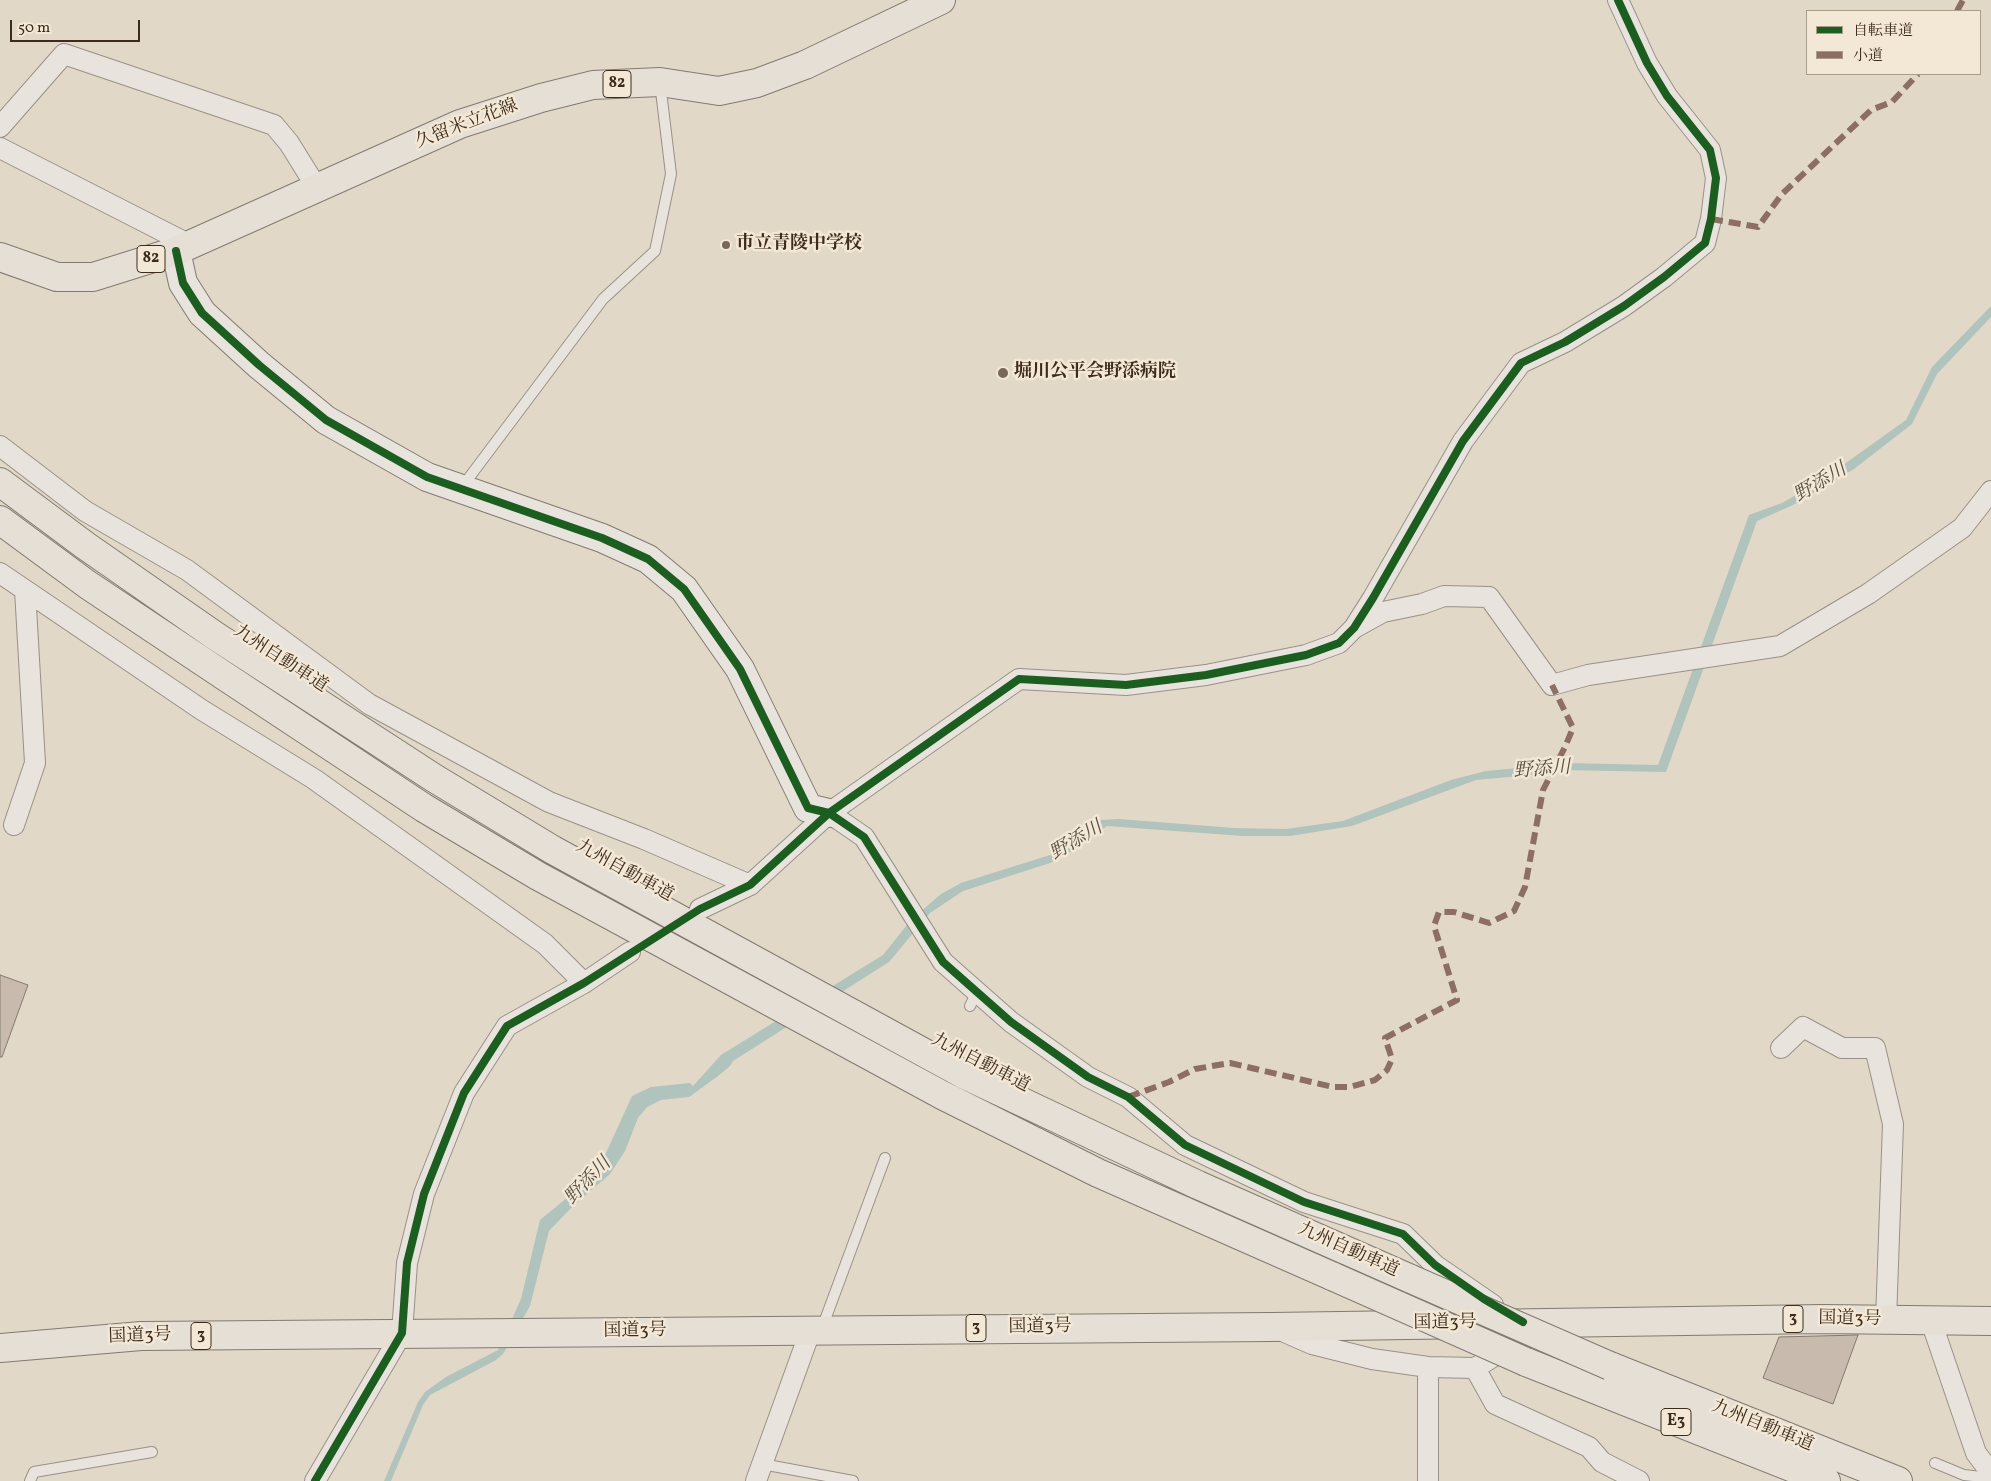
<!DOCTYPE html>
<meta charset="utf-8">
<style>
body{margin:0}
#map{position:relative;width:1991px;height:1481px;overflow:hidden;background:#e2d8c8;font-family:Vollkorn,"Noto Serif JP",serif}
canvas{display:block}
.legend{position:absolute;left:1806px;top:10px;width:175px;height:65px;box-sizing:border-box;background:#f3e7d5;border:1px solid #aa9c8b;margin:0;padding:6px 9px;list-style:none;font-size:15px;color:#3d2c1d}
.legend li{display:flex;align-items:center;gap:10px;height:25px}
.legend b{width:25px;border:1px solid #aa9c8b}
.scale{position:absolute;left:10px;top:20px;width:130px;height:22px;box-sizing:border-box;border:2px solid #3d2c1d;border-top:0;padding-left:6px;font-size:15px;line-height:18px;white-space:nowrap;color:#3d2c1d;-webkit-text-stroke:4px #f3e7d5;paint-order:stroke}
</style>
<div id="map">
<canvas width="1991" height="1481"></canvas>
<ul class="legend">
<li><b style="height:6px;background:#1b5e20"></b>自転車道</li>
<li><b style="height:6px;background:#8d6e63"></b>小道</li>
</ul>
<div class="scale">50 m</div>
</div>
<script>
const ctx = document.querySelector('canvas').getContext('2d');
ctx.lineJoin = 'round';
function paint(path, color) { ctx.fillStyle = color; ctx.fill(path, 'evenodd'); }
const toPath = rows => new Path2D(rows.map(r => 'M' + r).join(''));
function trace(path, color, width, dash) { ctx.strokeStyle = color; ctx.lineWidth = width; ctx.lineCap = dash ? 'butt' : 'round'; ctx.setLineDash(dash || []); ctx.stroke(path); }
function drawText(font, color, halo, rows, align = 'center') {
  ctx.font = font + ' Vollkorn,"Noto Serif JP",serif'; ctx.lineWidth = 5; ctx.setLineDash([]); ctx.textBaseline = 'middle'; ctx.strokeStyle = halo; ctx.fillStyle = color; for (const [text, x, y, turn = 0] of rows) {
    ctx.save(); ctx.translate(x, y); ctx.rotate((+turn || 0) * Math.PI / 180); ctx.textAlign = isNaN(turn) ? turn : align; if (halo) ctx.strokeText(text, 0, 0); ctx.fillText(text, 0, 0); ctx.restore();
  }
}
const water = toPath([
 [1991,306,1991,317,1937,374,1912,424,1854,469,1793,505,1757,521,1666,772,1563,770,1563,772,1476,780,1352,826,1290,836,1243,836,1107,826,1074,850,1050,863,963,891,930,913,889,962,733,1061,730,1066,718,1076,689,1097,661,1100,647,1107,638,1118,625,1151,610,1174,573,1206,549,1231,530,1306,503,1354,496,1360,430,1395,423,1405,391,1481,384,1481,418,1402,425,1392,446,1377,498,1350,521,1299,540,1220,585,1183,594,1171,606,1153,632,1096,651,1087,690,1083,693,1086,721,1055,883,955,911,920,941,894,961,883,1050,855,1070,845,1101,820,1119,819,1234,828,1286,829,1343,821,1451,780,1486,771,1561,764,1563,767,1566,763,1658,765,1749,515,1782,503,1825,478,1906,420,1932,367]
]);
const building = toPath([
 [0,975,28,985,2,1057,0,1057,0,975],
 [1858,1335,1833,1404,1763,1378,1779,1337,1858,1335]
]);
const lane = toPath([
 [462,487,603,299,655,251,671,174,660,83],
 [970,1006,978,990],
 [822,1328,885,1158],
 [1935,1463,1964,1475,1991,1478],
 [762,1464,853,1481],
 [30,1481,34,1472,152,1452]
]);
const street = toPath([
 [0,127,64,54,274,125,289,143,317,188],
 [0,148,190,245],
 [0,446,85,511,187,570,369,704,549,802,644,839,750,885],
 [0,573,202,710,314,779,545,944,584,983],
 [1356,627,1383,612,1422,604,1444,596,1489,597,1552,685,1588,675,1780,646,1868,594,1962,528,1991,491],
 [829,813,864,837,943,962,1011,1022,1088,1077,1128,1097,1185,1145,1304,1202,1403,1234,1435,1265,1493,1305],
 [14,825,35,763,25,590],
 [700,909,750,885,829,813,1019,679,1126,685,1206,675,1306,655,1339,643,1354,628,1373,598,1463,441,1521,363,1565,342,1624,306,1664,277,1705,243,1711,219,1716,178,1710,150,1667,96,1647,63,1618,0],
 [1781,1048,1803,1027,1842,1048,1875,1048,1893,1124,1886,1320],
 [1931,1321,1976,1453,1991,1473],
 [1280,1330,1312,1344,1372,1359,1428,1367,1475,1368,1541,1327],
 [1428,1367,1428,1481],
 [1475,1368,1495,1404,1589,1447,1602,1462,1639,1481],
 [315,1481,402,1333,407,1263,424,1194,464,1093,507,1026,584,983,630,952],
 [756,1481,811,1329]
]);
const secondary = toPath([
 [176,251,183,283,202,313,259,365,326,420,427,477,602,538,648,559,684,589,740,669,808,808,829,813]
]);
const primary = toPath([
 [0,257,57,277,93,277,176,251,460,124,541,98,593,85,660,82,719,91,757,83,805,65,941,0]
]);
const highway = toPath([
 [0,482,86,546,214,635,434,778,553,850,963,1074,1198,1185,1411,1279],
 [0,520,88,585,226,677,424,808,538,876,942,1095,1098,1173,1334,1277],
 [0,1348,141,1336,1271,1327,1823,1319,1991,1321],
 [1526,1362,1826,1481],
 [1610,1366,1898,1481]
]);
const highwayBridge = toPath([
 [1334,1277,1526,1362],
 [1411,1279,1610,1366]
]);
const quiet = toPath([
 [1957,11,1963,0],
 [1711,219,1758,227,1782,194,1871,110,1892,102,1918,74],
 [1128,1097,1169,1082,1195,1069,1230,1063,1333,1087,1350,1087,1375,1080,1387,1070,1392,1059,1385,1038,1457,1000,1434,926,1439,912,1454,912,1489,923,1514,911,1525,887,1543,790,1565,747,1573,728,1552,685]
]);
const cycleway = toPath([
 [176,251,183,283,202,313,259,365,326,420,427,477,602,538,648,559,684,589,740,669,808,808,829,813,864,837,943,962,1011,1022,1088,1077,1128,1097,1185,1145,1304,1202,1403,1234,1435,1265,1484,1299,1523,1322],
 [315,1481,402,1333,407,1263,424,1194,464,1093,507,1026,584,983,700,909,750,885,829,813,1019,679,1126,685,1206,675,1306,655,1339,643,1354,628,1373,598,1463,441,1521,363,1565,342,1624,306,1664,277,1705,243,1711,219,1716,178,1710,150,1667,96,1647,63,1618,0]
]);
const markers = [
 [726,245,5,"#776859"],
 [1003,373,6,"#776859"]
];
const shields = [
 [617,84,28],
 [151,259,28],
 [1793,1319,20],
 [976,1328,20],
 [201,1336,20],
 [1676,1422,30]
];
const shieldNames = [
 ["82",617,84],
 ["82",151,259],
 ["3",1793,1319],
 ["3",976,1328],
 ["3",201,1336],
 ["E3",1676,1422]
];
const streetNames = [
 ["久留米立花線",467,125,-21],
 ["九州自動車道",280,660,33],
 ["九州自動車道",624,872,29],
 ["九州自動車道",980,1064,27],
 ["九州自動車道",1348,1251,24],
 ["国道3号",1850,1320,1],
 ["国道3号",1445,1324,-1],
 ["国道3号",1040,1328,-1],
 ["国道3号",635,1332,-1],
 ["国道3号",140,1337,-2],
 ["九州自動車道",1762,1427,22]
];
const poiNames = [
 ["市立青陵中学校",736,245],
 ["堀川公平会野添病院",1014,373]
];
const waterNames = [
 ["野添川",1821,484,-31],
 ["野添川",1542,771,-4],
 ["野添川",1077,842,-31],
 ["野添川",589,1182,-46]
];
paint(water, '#b0c3bc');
paint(building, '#c9baae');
trace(building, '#827a6f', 1);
trace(lane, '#999187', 12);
trace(street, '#999187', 22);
trace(secondary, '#827a6f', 30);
trace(primary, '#827a6f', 30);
trace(highway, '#827a6f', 30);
trace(lane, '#e8e3dc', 10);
trace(street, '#e8e3dc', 20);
trace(secondary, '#e8e3dc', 28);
trace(primary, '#e5dfd6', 28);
trace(highway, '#e5dfd6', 28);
trace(highwayBridge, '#827a6f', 30, []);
trace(highwayBridge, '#e5dfd6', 28);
trace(quiet, '#8d6e63', 6, [12, 6]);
trace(cycleway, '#1b5e20', 8);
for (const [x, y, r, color] of markers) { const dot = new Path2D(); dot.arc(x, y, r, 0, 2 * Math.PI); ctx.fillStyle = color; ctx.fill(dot); trace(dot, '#f3e7d5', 2); }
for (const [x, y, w] of shields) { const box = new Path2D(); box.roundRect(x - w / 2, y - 13.5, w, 27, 4); ctx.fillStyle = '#f3e7d5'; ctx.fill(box); trace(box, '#3d2c1d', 1); }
drawText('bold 16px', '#3d2c1d', null, shieldNames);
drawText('18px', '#3d2c1d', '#f3e7d5', streetNames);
drawText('bold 18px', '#3d2c1d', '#f3e7d5', poiNames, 'left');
drawText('italic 19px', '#545044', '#f3e7d5', waterNames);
</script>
